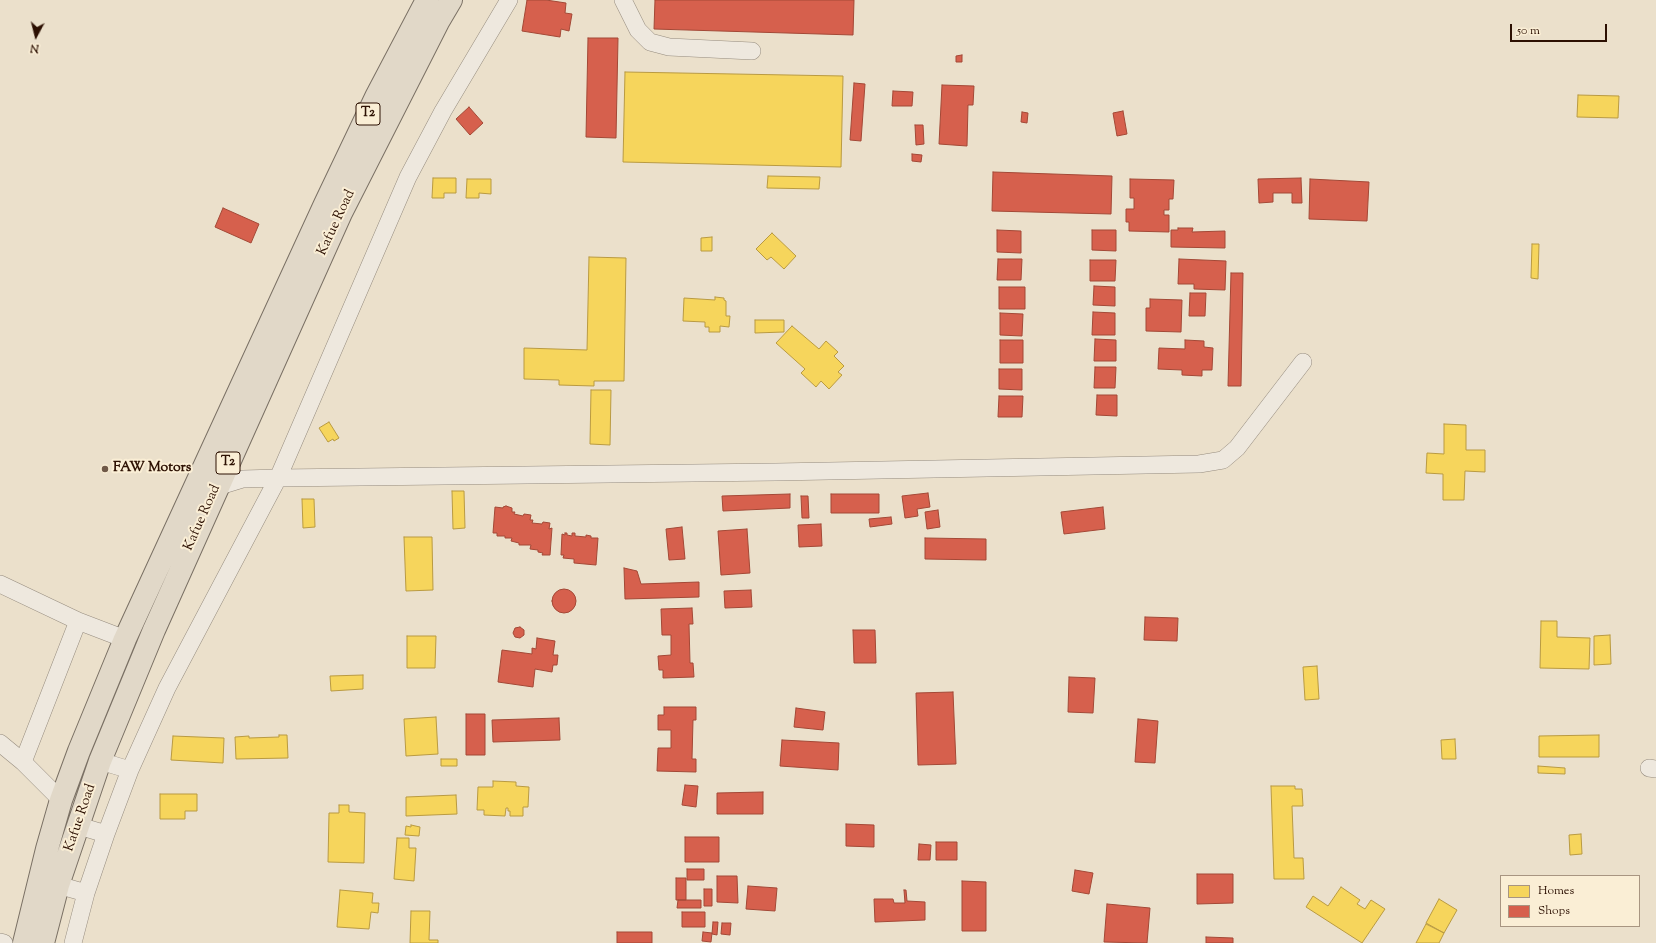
<!DOCTYPE html>
<style>
body{margin:0}
#map{position:relative;width:1656px;height:943px;overflow:hidden;background:#ebe0cb;font-family:"Sorts Mill Goudy",serif}
canvas{display:block}
.legend{position:absolute;left:1500px;top:875px;width:140px;height:52px;box-sizing:border-box;background:#faeed5;border:1px solid #a89581;margin:0;padding:5px 7px;list-style:none;font-size:12px;color:#2c1002}
.legend li{display:flex;align-items:center;gap:8px;height:20px}
.legend b{width:20px;border:1px solid #a89581}
.north{position:absolute;left:16px;top:16px;width:40px;height:40px;-webkit-text-stroke:3px #faeed5;paint-order:stroke;rotate:187deg;font-size:11px;font-weight:700;line-height:16px;text-align:center;color:#2c1002}
.north::after{content:'';display:block;margin:auto;width:14px;height:18px;background:#2c1002;clip-path:polygon(50% 0,100% 100%,50% 72%,0 100%)}
.scale{position:absolute;left:1510px;top:24px;width:97px;height:18px;box-sizing:border-box;border:2px solid #2c1002;border-top:0;padding-left:5px;font-size:12px;line-height:14px;white-space:nowrap;color:#2c1002;-webkit-text-stroke:3px #faeed5;paint-order:stroke}
</style>
<div id="map">
<canvas width="1656" height="943"></canvas>
<ul class="legend">
<li><b style="height:11px;background:#f6d55c"></b>Homes</li>
<li><b style="height:11px;background:#d6604d"></b>Shops</li>
</ul>
<div class="north">N</div>
<div class="scale">50 m</div>
</div>
<script>
const ctx = document.querySelector('canvas').getContext('2d');
ctx.lineJoin = 'round';
function paint(path, color) { ctx.fillStyle = color; ctx.fill(path, 'evenodd'); }
const toPath = rows => new Path2D(rows.map(r => 'M' + r).join(''));
function trace(path, color, width, dash) { ctx.strokeStyle = color; ctx.lineWidth = width; ctx.lineCap = dash ? 'butt' : 'round'; ctx.setLineDash(dash || []); ctx.stroke(path); }
function drawText(font, color, halo, rows, align = 'center') {
  ctx.font = font + ' "Sorts Mill Goudy",serif'; ctx.lineWidth = 4; ctx.setLineDash([]); ctx.textBaseline = 'middle'; ctx.strokeStyle = halo; ctx.fillStyle = color; for (const [text, x, y, turn = 0] of rows) {
    ctx.save(); ctx.translate(x, y); ctx.rotate((+turn || 0) * Math.PI / 180); ctx.textAlign = isNaN(turn) ? turn : align; if (halo) ctx.strokeText(text, 0, 0); ctx.fillText(text, 0, 0); ctx.restore();
  }
}
const homes = toPath([
 [625,72,843,76,841,167,623,162,625,72],
 [1578,95,1619,96,1618,118,1577,117,1578,95],
 [768,176,820,177,819,189,767,188,768,176],
 [433,178,456,178,456,193,444,193,444,198,432,198,433,178],
 [467,179,491,179,491,194,479,193,479,198,466,198,467,179],
 [772,233,796,256,784,269,771,257,767,260,756,249,772,233],
 [712,237,712,251,701,251,701,238,712,237],
 [1532,244,1539,244,1538,279,1531,278,1532,244],
 [589,257,626,258,624,381,594,381,594,386,559,385,559,380,524,379,524,348,587,350,589,257],
 [715,297,724,298,724,300,726,301,726,316,730,316,729,327,720,326,720,332,709,332,709,327,705,327,705,322,683,321,684,298,715,300,715,297],
 [755,320,784,320,784,332,755,333,755,320],
 [792,326,819,349,826,341,838,352,834,356,844,366,838,372,842,375,829,389,821,381,816,387,801,373,805,369,776,343,792,326],
 [591,390,611,390,610,445,590,444,591,390],
 [329,422,339,438,334,441,333,439,328,442,319,428,329,422],
 [1444,424,1466,425,1466,450,1485,450,1485,472,1465,471,1464,500,1443,500,1443,474,1426,473,1427,453,1444,454,1444,424],
 [452,491,464,491,465,528,453,529,452,491],
 [302,499,314,499,315,527,303,528,302,499],
 [404,537,432,537,433,590,406,591,404,537],
 [1541,621,1557,621,1557,637,1590,638,1589,669,1540,668,1541,621],
 [1610,635,1611,664,1594,665,1594,636,1610,635],
 [407,636,436,636,435,668,407,668,407,636],
 [1317,666,1319,699,1305,700,1303,667,1317,666],
 [363,675,363,689,331,691,330,676,363,675],
 [436,717,438,754,406,756,404,719,436,717],
 [279,735,287,735,288,758,236,759,235,737,249,736,249,738,279,737,279,735],
 [1599,735,1599,757,1539,757,1539,736,1599,735],
 [173,736,224,738,223,763,171,760,173,736],
 [1455,739,1456,759,1442,759,1441,740,1455,739],
 [441,759,457,759,457,766,441,766,441,759],
 [1538,766,1565,768,1565,774,1538,773,1538,766],
 [493,781,516,782,516,786,529,787,528,807,523,807,523,816,510,816,510,811,508,811,508,808,506,808,505,816,484,815,484,810,477,810,478,787,493,787,493,781],
 [1271,786,1295,786,1295,789,1302,789,1303,806,1292,806,1294,858,1303,858,1304,879,1274,879,1271,786],
 [160,794,197,794,197,811,185,811,185,819,160,819,160,794],
 [456,795,457,814,406,816,406,797,456,795],
 [339,805,349,805,349,812,365,813,364,863,328,862,329,813,339,813,339,805],
 [411,825,420,827,419,836,405,835,406,826,411,827,411,825],
 [1581,834,1582,854,1570,855,1569,835,1581,834],
 [397,838,409,838,409,848,416,848,414,881,394,879,397,838],
 [1341,887,1360,900,1357,904,1365,909,1371,900,1385,909,1362,943,1306,907,1313,896,1328,906,1341,887],
 [340,890,373,893,372,903,379,903,378,913,371,912,369,929,337,927,340,890],
 [1439,899,1457,910,1444,933,1426,923,1439,899],
 [411,911,430,911,429,940,438,940,438,943,410,943,411,911],
 [1426,924,1444,933,1439,943,1416,943,1426,924]
]);
const shops = toPath([
 [527,0,546,0,566,3,565,13,572,14,569,31,561,29,560,37,522,31,527,0],
 [655,0,854,0,853,35,654,29,655,0],
 [588,38,618,38,616,138,586,137,588,38],
 [962,55,962,62,956,62,956,56,962,55],
 [854,83,865,84,861,141,850,140,854,83],
 [942,85,974,86,973,105,968,105,967,146,939,144,942,85],
 [893,91,913,92,912,106,892,106,893,91],
 [469,107,483,123,470,135,456,119,469,107],
 [1123,111,1127,134,1117,136,1113,113,1123,111],
 [1022,112,1028,113,1027,123,1021,122,1022,112],
 [915,125,923,125,924,144,916,145,915,125],
 [912,154,922,155,921,162,912,161,912,154],
 [993,172,1112,176,1111,214,992,211,993,172],
 [1301,178,1302,203,1292,203,1292,193,1273,193,1273,202,1259,203,1258,179,1301,178],
 [1130,179,1174,180,1173,199,1169,199,1169,210,1164,210,1164,215,1169,215,1169,232,1129,231,1129,222,1126,222,1126,209,1134,209,1134,198,1130,198,1130,179],
 [1310,179,1369,182,1367,221,1309,219,1310,179],
 [223,208,259,224,251,243,215,227,223,208],
 [1178,228,1193,228,1192,232,1225,231,1225,248,1171,247,1171,230,1178,230,1178,228],
 [997,230,1021,231,1021,253,997,252,997,230],
 [1092,230,1116,230,1116,251,1092,250,1092,230],
 [998,259,1022,259,1021,280,997,280,998,259],
 [1179,259,1226,261,1225,290,1194,289,1194,284,1178,284,1179,259],
 [1090,260,1116,260,1115,281,1090,281,1090,260],
 [1231,273,1243,273,1241,386,1228,386,1231,273],
 [1094,286,1115,287,1115,306,1093,305,1094,286],
 [999,287,1025,287,1025,309,999,309,999,287],
 [1190,293,1206,293,1205,316,1189,316,1190,293],
 [1150,299,1182,300,1181,332,1146,331,1146,308,1150,308,1150,299],
 [1093,312,1115,313,1115,335,1092,335,1093,312],
 [1000,313,1023,314,1022,336,1000,335,1000,313],
 [1095,339,1116,340,1116,361,1094,361,1095,339],
 [1000,340,1023,340,1023,363,1000,363,1000,340],
 [1185,340,1204,341,1204,347,1213,348,1212,370,1202,370,1202,376,1182,375,1182,370,1158,369,1159,348,1185,349,1185,340],
 [1095,367,1116,367,1115,388,1094,388,1095,367],
 [999,369,1022,369,1022,390,999,389,999,369],
 [1097,395,1117,395,1117,416,1096,415,1097,395],
 [999,396,1023,396,1022,417,998,417,999,396],
 [928,493,930,507,917,509,918,516,905,518,902,496,928,493],
 [790,494,790,508,723,511,722,496,790,494],
 [831,494,879,494,879,513,831,513,831,494],
 [801,496,808,496,809,518,802,518,801,496],
 [506,506,512,508,512,512,515,512,514,514,523,516,524,514,531,515,530,520,533,520,532,523,542,524,543,522,550,523,549,529,552,528,550,555,542,555,543,553,538,552,538,550,530,549,531,545,519,545,519,543,511,541,512,538,505,538,505,536,497,536,497,533,493,533,495,507,503,508,503,507,506,506],
 [1103,507,1105,529,1064,534,1061,512,1103,507],
 [938,510,940,527,927,529,925,512,938,510],
 [891,517,892,524,870,527,869,519,891,517],
 [821,524,822,546,799,547,798,525,821,524],
 [682,527,685,559,669,560,666,529,682,527],
 [747,529,750,573,721,575,718,531,747,529],
 [565,533,567,533,567,535,572,536,572,533,575,533,575,536,586,537,586,535,591,536,591,538,598,538,596,565,574,563,574,559,563,558,564,555,561,555,562,534,565,535,565,533],
 [925,538,986,539,986,560,925,559,925,538],
 [624,568,637,571,641,584,699,582,699,597,625,599,624,568],
 '552 601a12 12 0 1 1 24 0a12 12 0 1 1-24 0Z',
 [751,590,752,607,725,608,724,591,751,590],
 [692,608,693,624,689,624,690,663,693,663,694,677,663,678,663,670,659,670,658,656,671,655,671,635,662,635,661,609,692,608],
 [1145,617,1178,618,1177,641,1144,640,1145,617],
 [520,627,524,630,524,635,520,638,515,637,513,633,515,628,520,627],
 [853,630,875,630,876,663,854,663,853,630],
 [537,638,555,641,553,655,558,655,557,665,553,665,552,672,535,669,533,687,498,682,502,650,532,654,532,648,536,649,537,638],
 [1069,677,1095,678,1093,713,1068,712,1069,677],
 [953,692,956,764,918,765,916,693,953,692],
 [664,707,696,707,696,720,693,720,692,759,696,759,696,772,657,771,658,748,671,748,671,730,658,730,658,715,664,715,664,707],
 [796,708,825,712,823,730,794,727,796,708],
 [466,714,485,714,485,755,466,755,466,714],
 [559,718,560,740,493,742,492,720,559,718],
 [1138,719,1158,721,1155,763,1135,762,1138,719],
 [782,740,839,743,838,770,780,766,782,740],
 [685,785,698,786,696,807,682,805,685,785],
 [763,792,763,814,717,814,717,793,763,792],
 [846,824,874,825,874,847,846,846,846,824],
 [685,837,719,837,719,862,685,862,685,837],
 [936,842,957,842,957,860,936,860,936,842],
 [919,844,931,845,930,860,918,860,919,844],
 [687,869,704,869,704,880,687,880,687,869],
 [1075,870,1093,873,1089,894,1072,891,1075,870],
 [1197,874,1233,874,1233,903,1197,904,1197,874],
 [717,876,737,876,738,903,717,902,717,876],
 [676,878,686,878,686,900,676,900,676,878],
 [962,881,986,882,986,931,962,931,962,881],
 [748,886,777,888,775,911,746,909,748,886],
 [704,889,712,889,712,906,704,906,704,889],
 [904,890,906,890,907,901,925,902,925,920,875,922,874,899,893,899,894,903,905,903,904,890],
 [678,900,701,900,701,908,677,908,678,900],
 [1107,904,1150,908,1147,943,1104,942,1107,904],
 [682,912,705,912,705,927,682,927,682,912],
 [713,922,718,922,717,935,712,934,713,922],
 [722,923,731,923,730,935,721,934,722,923],
 [617,932,652,932,652,943,617,943,617,932],
 [703,932,712,933,711,942,702,941,703,932],
 [1206,937,1233,938,1233,943,1206,943,1206,937]
]);
const minor = toPath([
 [623,0,638,30,650,42,669,47,752,51],
 [217,487,243,479,278,478,776,472,1199,464,1223,460,1237,448,1303,362],
 [0,584,78,621,125,639],
 [0,743,23,762,61,800],
 [100,761,130,770],
 [23,762,78,621],
 [1649,768,1656,769],
 [79,826,106,834],
 [58,885,86,893],
 [0,942,4,943],
 [73,943,86,893,106,834,130,770,167,688,278,478,408,177,443,111,509,0]
]);
const major = toPath([
 [24,943,47,849,61,800,79,751,125,639,325,204,377,95,427,0],
 [43,943,58,885,100,761,154,630,341,213,438,22,451,0]
]);
const markers = [
 [105,469,4,"#6f5948"]
];
const shields = [
 [368,114,24],
 [228,463,24]
];
const shieldNames = [
 ["T2",368,114],
 ["T2",228,463]
];
const streetNames = [
 ["Kafue Road",337,223,-65],
 ["Kafue Road",203,518,-66],
 ["Kafue Road",81,818,-71]
];
const poiNames = [
 ["FAW Motors",113,469]
];
paint(homes, '#f6d55c');
trace(homes, '#b99a41', 1);
paint(shops, '#d6604d');
trace(shops, '#a34836', 1);
trace(minor, '#968c7f', 18);
trace(major, '#7a7064', 24);
trace(minor, '#eee8de', 17);
trace(major, '#e1d8c8', 22);
for (const [x, y, r, color] of markers) { const dot = new Path2D(); dot.arc(x, y, r, 0, 2 * Math.PI); ctx.fillStyle = color; ctx.fill(dot); trace(dot, '#faeed5', 1.5); }
for (const [x, y, w] of shields) { const box = new Path2D(); box.roundRect(x - w / 2, y - 11, w, 22, 3); ctx.fillStyle = '#faeed5'; ctx.fill(box); trace(box, '#2c1002', 1); }
drawText('bold 13px', '#2c1002', null, shieldNames);
drawText('14px', '#2c1002', '#faeed5', streetNames);
drawText('bold 14px', '#2c1002', '#faeed5', poiNames, 'left');
</script>
